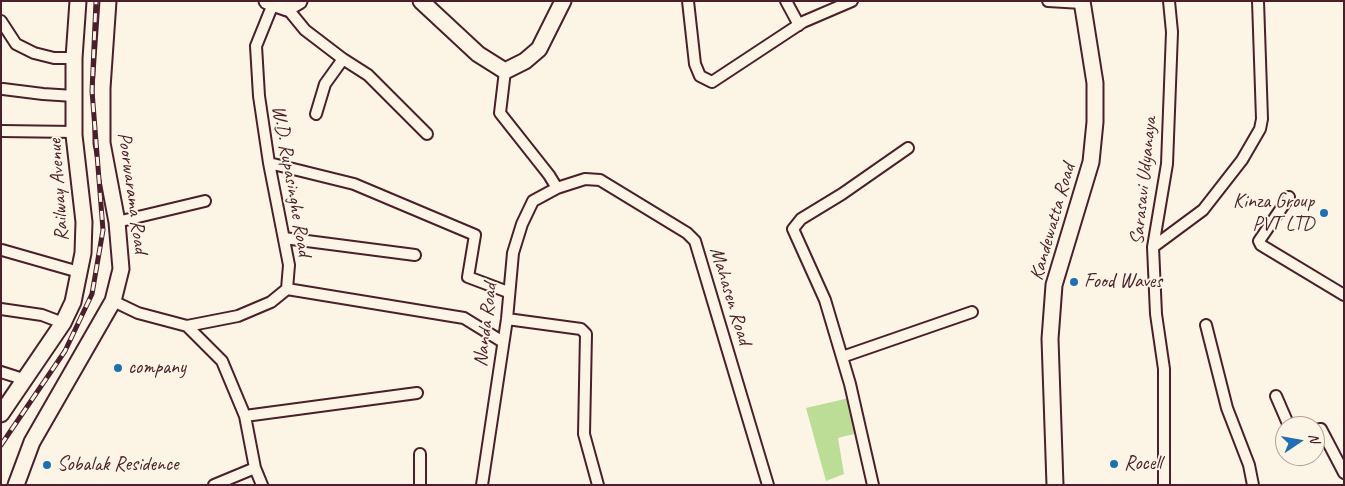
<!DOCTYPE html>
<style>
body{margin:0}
#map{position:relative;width:1345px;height:486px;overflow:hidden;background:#fcf5e5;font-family:Caveat,sans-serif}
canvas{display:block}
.frame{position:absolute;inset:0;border:2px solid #4a1f2b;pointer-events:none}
.north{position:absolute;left:1275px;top:416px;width:50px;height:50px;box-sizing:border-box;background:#fcf5e5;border:1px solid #b59f9b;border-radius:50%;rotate:78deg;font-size:14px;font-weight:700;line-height:20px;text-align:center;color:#4a1f2b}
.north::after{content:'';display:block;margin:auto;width:18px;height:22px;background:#1f6fb2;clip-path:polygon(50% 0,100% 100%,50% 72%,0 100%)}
</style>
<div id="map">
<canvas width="1345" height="486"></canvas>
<div class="frame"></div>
<div class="north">N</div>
</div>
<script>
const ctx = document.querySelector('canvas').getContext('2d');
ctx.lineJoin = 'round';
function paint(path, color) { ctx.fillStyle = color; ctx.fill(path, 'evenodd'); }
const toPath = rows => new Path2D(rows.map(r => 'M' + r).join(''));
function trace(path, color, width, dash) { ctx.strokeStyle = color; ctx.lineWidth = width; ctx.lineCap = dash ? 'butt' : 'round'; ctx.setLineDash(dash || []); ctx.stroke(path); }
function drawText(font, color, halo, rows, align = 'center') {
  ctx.font = font + ' Caveat,sans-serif'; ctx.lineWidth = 4; ctx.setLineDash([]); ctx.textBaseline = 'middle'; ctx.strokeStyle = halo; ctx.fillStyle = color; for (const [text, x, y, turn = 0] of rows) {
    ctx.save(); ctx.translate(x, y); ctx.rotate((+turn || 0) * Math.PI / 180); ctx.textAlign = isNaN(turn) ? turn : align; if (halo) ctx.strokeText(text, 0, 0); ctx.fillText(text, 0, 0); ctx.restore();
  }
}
const green = toPath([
 [849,398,862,432,838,438,844,474,826,481,806,408]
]);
const street = toPath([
 [688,1,695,64,700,76,712,82,803,22,852,1],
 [786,1,799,25],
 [1048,1,1082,3],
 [287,8,305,30,343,59,368,75,427,134],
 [1,21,16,44,34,53,54,58,74,58],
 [505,71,500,113,549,175,557,188],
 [3,89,43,94,74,96],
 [316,114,325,84,343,59],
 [1,131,74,132],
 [269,163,354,184,475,235,468,277,508,292],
 [1289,197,1259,241,1261,245,1344,295],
 [117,222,205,201],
 [284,238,415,255],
 [1153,247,1203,210,1242,160,1260,129,1262,119,1258,1],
 [2,250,79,272],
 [287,289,464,318,503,342],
 [113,301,138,313,187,326,222,361,245,416,255,468,262,485],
 [1,309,42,315,63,323],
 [507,319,581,329,586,334,584,434,598,485],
 [1206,325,1227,408,1249,465,1253,485],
 [187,326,238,316,271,302,287,289,289,265,269,163,259,96,256,46,273,4,275,1],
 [842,357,972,312],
 [1,372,26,380],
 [1276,396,1289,426],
 [245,416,417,393],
 [1315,430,1321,429,1344,473],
 [420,454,420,485],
 [214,485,255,468],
 [482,485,507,319,513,253,522,224,533,201,557,188,585,179,600,180,687,233,695,241,768,485],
 [873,485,850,384,825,300,793,229,801,219,842,194,908,148],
 [1164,485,1164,369,1156,314,1153,247,1167,164,1172,32,1169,1]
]);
const secondary = toPath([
 [267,1,287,8,299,1],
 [421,1,478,54,505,71,525,61,539,49,563,1],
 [1,414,63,323,73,302,83,253,84,222,74,135,74,58,78,1],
 [16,485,32,442,113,301,121,269,117,222,102,143,102,88,108,1],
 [1055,485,1050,339,1054,285,1091,162,1095,122,1095,83,1082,1]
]);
const rail = toPath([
 [1,445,65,351,92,294,103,230,92,91,96,1]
]);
const markers = [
 [1324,213,5,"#1f6fb2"],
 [1074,282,5,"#1f6fb2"],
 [118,368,5,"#1f6fb2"],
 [1114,464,5,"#1f6fb2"],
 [47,465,5,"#1f6fb2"]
];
const streetNames = [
 ["W.D. Rupasinghe Road",291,181,80],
 ["Sarasavi Udyanaya",1144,181,-84],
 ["Railway Avenue",59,190,-94],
 ["Poorwarama Road",132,193,82],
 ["Kandewatta Road",1053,222,-74],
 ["Mahasen Road",730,296,73],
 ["Nanda Road",486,325,-83]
];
const poiNames = [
 ["Kinza Group",1314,202,"right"],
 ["PVT LTD",1314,225,"right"],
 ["Food Waves",1084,282],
 ["company",128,368],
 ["Rocell",1124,464],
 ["Sobalak Residence",57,465]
];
paint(green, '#bcdd96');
trace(street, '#4a1f2b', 14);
trace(secondary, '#4a1f2b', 19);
trace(street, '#fcf5e5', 10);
trace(secondary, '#fcf5e5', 15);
trace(rail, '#4a1f2b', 5);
trace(rail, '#fcf5e5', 3, [9]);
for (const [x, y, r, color] of markers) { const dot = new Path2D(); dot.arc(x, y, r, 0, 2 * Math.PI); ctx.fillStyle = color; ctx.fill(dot); trace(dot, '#fcf5e5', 2); }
drawText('20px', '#4a1f2b', '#fcf5e5', streetNames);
drawText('20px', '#4a1f2b', '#fcf5e5', poiNames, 'left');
</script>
